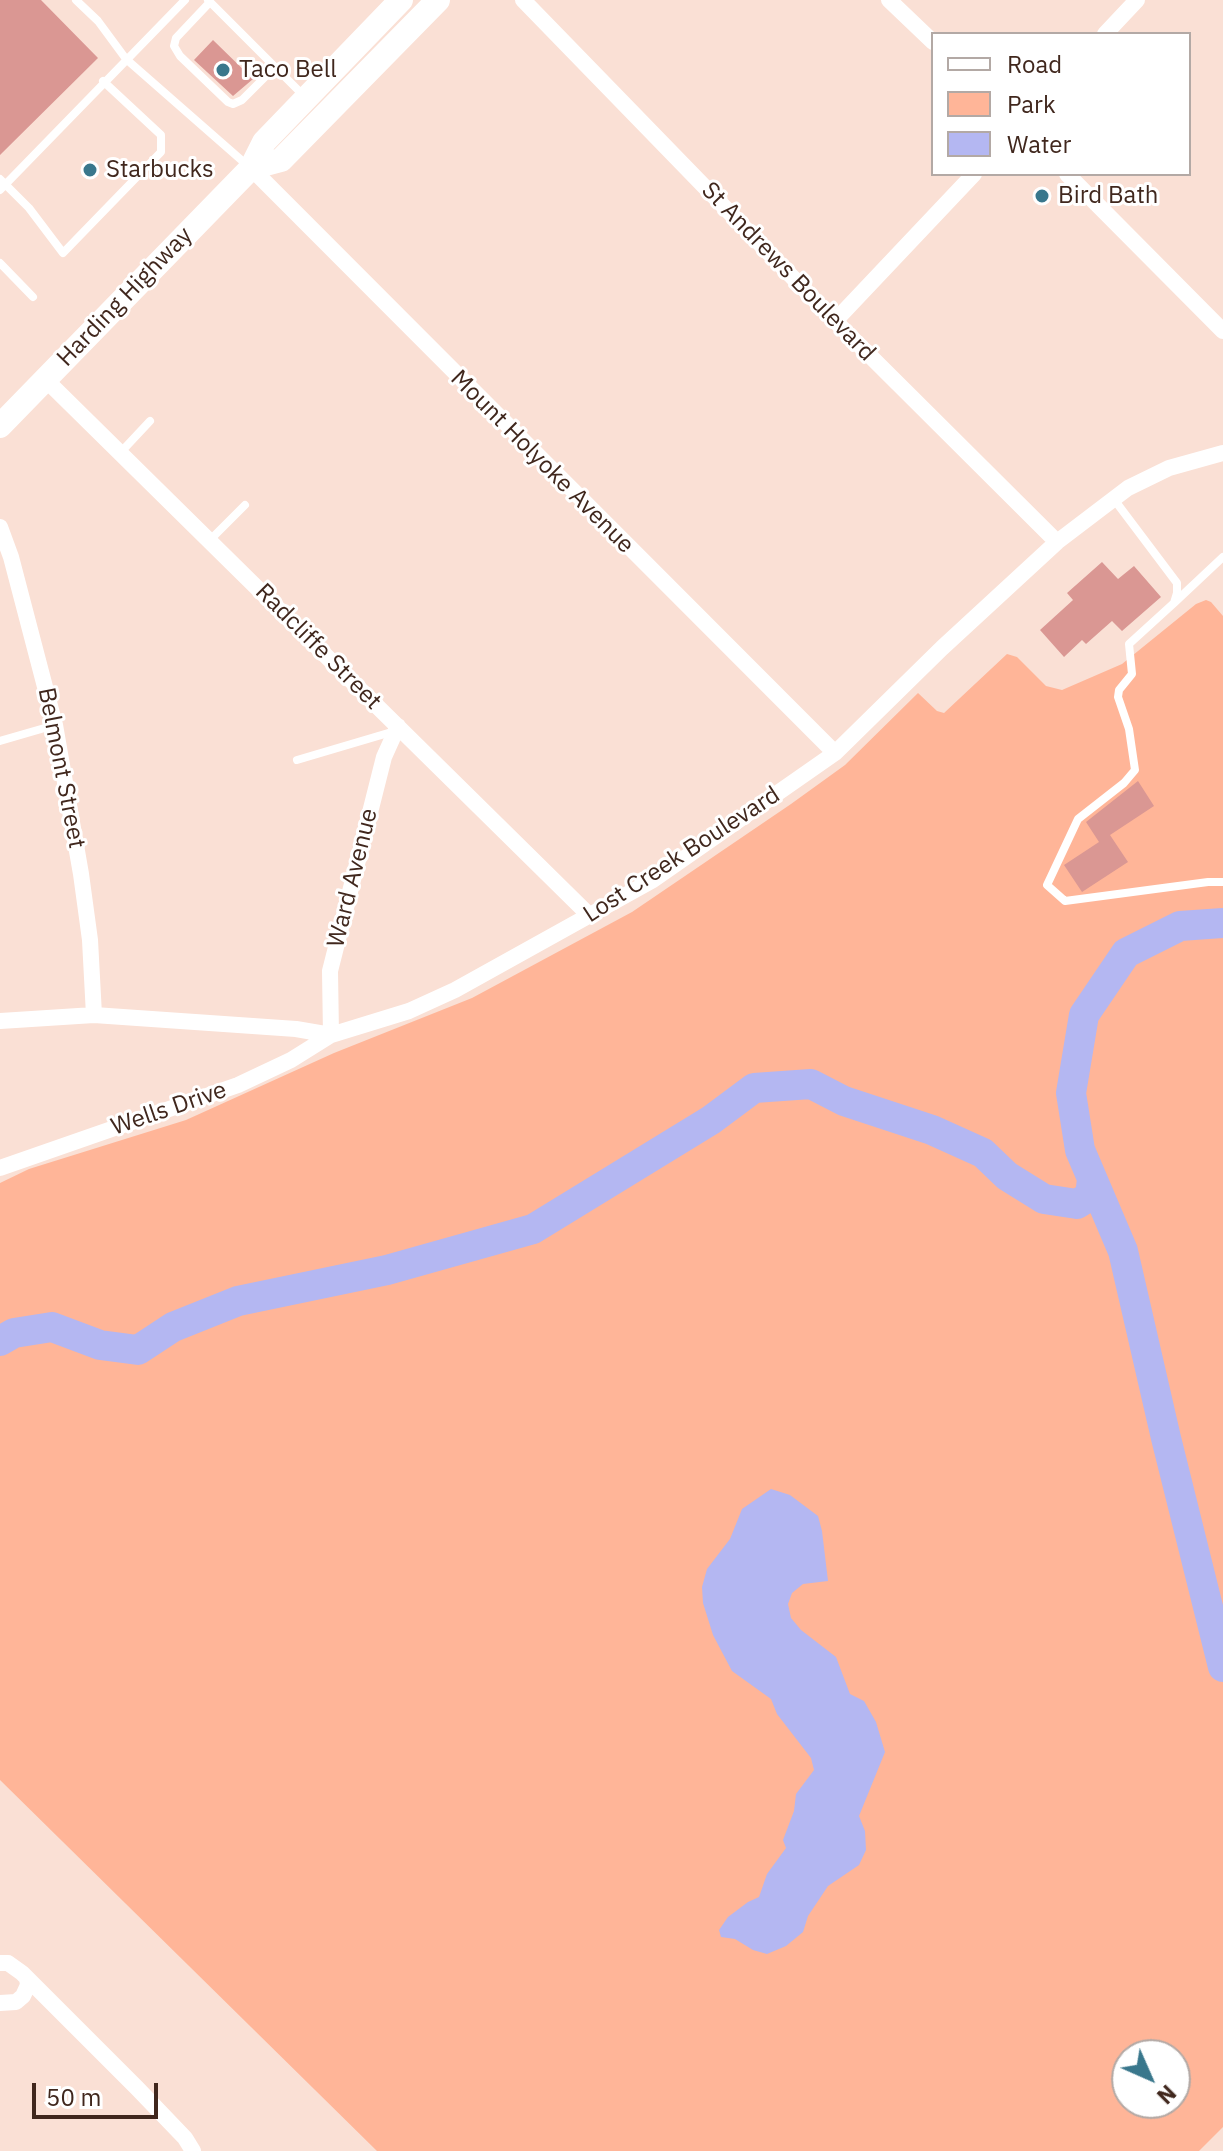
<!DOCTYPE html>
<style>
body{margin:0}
#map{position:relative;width:1223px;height:2151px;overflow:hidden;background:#fae0d5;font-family:"IBM Plex Sans",sans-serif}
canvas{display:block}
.legend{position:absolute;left:931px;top:32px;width:260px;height:144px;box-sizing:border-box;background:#fff;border:2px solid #b3a9a5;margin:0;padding:10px 14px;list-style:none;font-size:24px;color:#40271d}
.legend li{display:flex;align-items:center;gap:16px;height:40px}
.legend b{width:40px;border:2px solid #b3a9a5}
.north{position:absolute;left:1111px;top:2039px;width:80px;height:80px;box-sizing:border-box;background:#fff;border:2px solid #b3a9a5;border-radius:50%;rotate:135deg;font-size:22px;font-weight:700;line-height:32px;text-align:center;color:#40271d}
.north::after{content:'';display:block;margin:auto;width:28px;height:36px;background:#39778c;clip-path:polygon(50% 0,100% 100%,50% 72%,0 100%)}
.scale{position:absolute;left:32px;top:2083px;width:126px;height:36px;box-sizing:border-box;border:4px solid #40271d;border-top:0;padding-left:10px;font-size:24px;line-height:28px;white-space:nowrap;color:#40271d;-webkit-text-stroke:6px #fff;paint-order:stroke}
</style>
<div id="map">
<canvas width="1223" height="2151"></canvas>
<ul class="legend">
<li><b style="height:10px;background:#fff"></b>Road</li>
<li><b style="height:22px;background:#ffb598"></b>Park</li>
<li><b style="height:22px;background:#b4b7f2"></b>Water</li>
</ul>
<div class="north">N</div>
<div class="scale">50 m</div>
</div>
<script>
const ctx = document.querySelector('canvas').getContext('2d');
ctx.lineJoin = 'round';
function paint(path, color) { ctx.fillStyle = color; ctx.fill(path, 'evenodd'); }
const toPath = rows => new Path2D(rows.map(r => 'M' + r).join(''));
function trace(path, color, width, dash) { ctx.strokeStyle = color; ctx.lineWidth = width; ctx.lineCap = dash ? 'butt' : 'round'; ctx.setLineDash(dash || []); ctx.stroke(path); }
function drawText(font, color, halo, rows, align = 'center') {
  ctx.font = font + ' "IBM Plex Sans",sans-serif'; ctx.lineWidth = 6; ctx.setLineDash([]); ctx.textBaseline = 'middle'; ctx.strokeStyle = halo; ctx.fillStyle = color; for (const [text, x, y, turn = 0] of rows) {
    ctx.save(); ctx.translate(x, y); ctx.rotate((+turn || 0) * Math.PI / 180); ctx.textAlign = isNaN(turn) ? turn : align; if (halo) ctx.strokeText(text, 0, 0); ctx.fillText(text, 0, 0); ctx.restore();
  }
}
const green = toPath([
 [1206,600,1211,602,1223,616,1223,2127,1199,2151,377,2151,0,1780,0,1183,29,1169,186,1120,334,1053,472,998,632,912,791,804,845,765,918,693,937,711,944,713,1007,654,1017,657,1046,686,1062,690,1122,664,1196,604],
 [1127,2055,1175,2055,1175,2103,1127,2103]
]);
const water = toPath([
 [771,1489,790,1495,818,1516,822,1531,828,1581,803,1584,792,1593,788,1604,791,1618,801,1630,836,1657,850,1694,864,1701,876,1722,885,1752,859,1816,865,1831,866,1850,859,1865,828,1886,808,1916,803,1932,786,1946,767,1954,753,1950,735,1939,721,1937,719,1930,728,1917,748,1902,759,1897,767,1874,786,1848,783,1840,794,1811,796,1794,814,1770,811,1758,777,1714,771,1699,732,1671,713,1635,703,1603,702,1587,707,1569,730,1539,742,1509]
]);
const river = toPath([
 [1223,923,1180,926,1126,953,1084,1015,1071,1093,1080,1150,1123,1251,1166,1438,1223,1667],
 [0,1341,14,1333,52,1327,100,1345,138,1350,173,1327,238,1301,387,1270,533,1229,711,1120,754,1088,811,1084,844,1101,932,1130,983,1153,1007,1176,1044,1199,1077,1204,1090,1196,1092,1179]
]);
const building = toPath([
 [0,0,41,0,98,58,0,155],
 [213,40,253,79,233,96,194,60],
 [1102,562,1118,579,1134,566,1161,597,1122,631,1112,621,1086,644,1082,640,1064,657,1040,630,1073,600,1067,593],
 [1138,781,1154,806,1110,835,1128,862,1082,892,1064,865,1099,842,1086,822]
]);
const service = toPath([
 [76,0,98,21,126,59,247,165],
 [208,0,305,97],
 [210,2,176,38,174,46,180,56,228,102,233,104,242,100,275,67],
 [0,179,29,208,63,253,161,152,161,135,103,81],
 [0,190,185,0],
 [0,263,33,297],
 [121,452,150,421],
 [1113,498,1177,583,1177,593,1174,603,1129,644,1132,674,1119,690,1118,697,1129,729,1135,770,1124,783,1078,819,1047,885,1065,901,1208,882,1223,882],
 [210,540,245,505],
 [1174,603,1223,557],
 [0,741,55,725],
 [297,760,395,731]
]);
const minor = toPath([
 [523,0,835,321,1057,542],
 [889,0,933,42],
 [1105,34,1137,0],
 [251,168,835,753],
 [1067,174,1223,331],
 [835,321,974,174],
 [45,379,590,916],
 [0,527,11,557,55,725,81,874,90,940,94,1015],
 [0,1021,94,1015,296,1029,331,1035,409,1011,455,990,653,880,835,753,942,648,1057,542,1128,488,1169,468,1223,453],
 [0,1168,238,1085,291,1060,331,1035,330,971,384,757,398,726],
 [0,1963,8,1963,22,1973,137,2088,185,2138,193,2151],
 [0,2003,16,2002,23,1996,28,1985,27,1978]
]);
const primary = toPath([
 [251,168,281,160,438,0],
 [0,426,251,168,264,142,401,0]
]);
const markers = [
 [223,70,8,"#39778c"],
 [90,170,8,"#39778c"],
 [1042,196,8,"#39778c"]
];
const poiNames = [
 ["Taco Bell",239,70],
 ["Starbucks",106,170],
 ["Bird Bath",1058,196]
];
const streetNames = [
 ["St Andrews Boulevard",788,272,46],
 ["Harding Highway",125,297,-46],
 ["Mount Holyoke Avenue",542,462,45],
 ["Radcliffe Street",318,647,45],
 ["Belmont Street",61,768,79],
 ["Lost Creek Boulevard",682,855,-33],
 ["Ward Avenue",353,878,-76],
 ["Wells Drive",169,1109,-19]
];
paint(green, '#ffb598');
paint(water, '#b4b7f2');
trace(river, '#b4b7f2', 30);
paint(building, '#da9793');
trace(service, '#fff', 8);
trace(minor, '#fff', 16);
trace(primary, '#fff', 24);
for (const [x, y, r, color] of markers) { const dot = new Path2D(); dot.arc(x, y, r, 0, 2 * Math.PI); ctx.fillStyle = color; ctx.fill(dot); trace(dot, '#fff', 3); }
drawText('24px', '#40271d', '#fff', poiNames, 'left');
drawText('24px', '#40271d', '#fff', streetNames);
</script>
